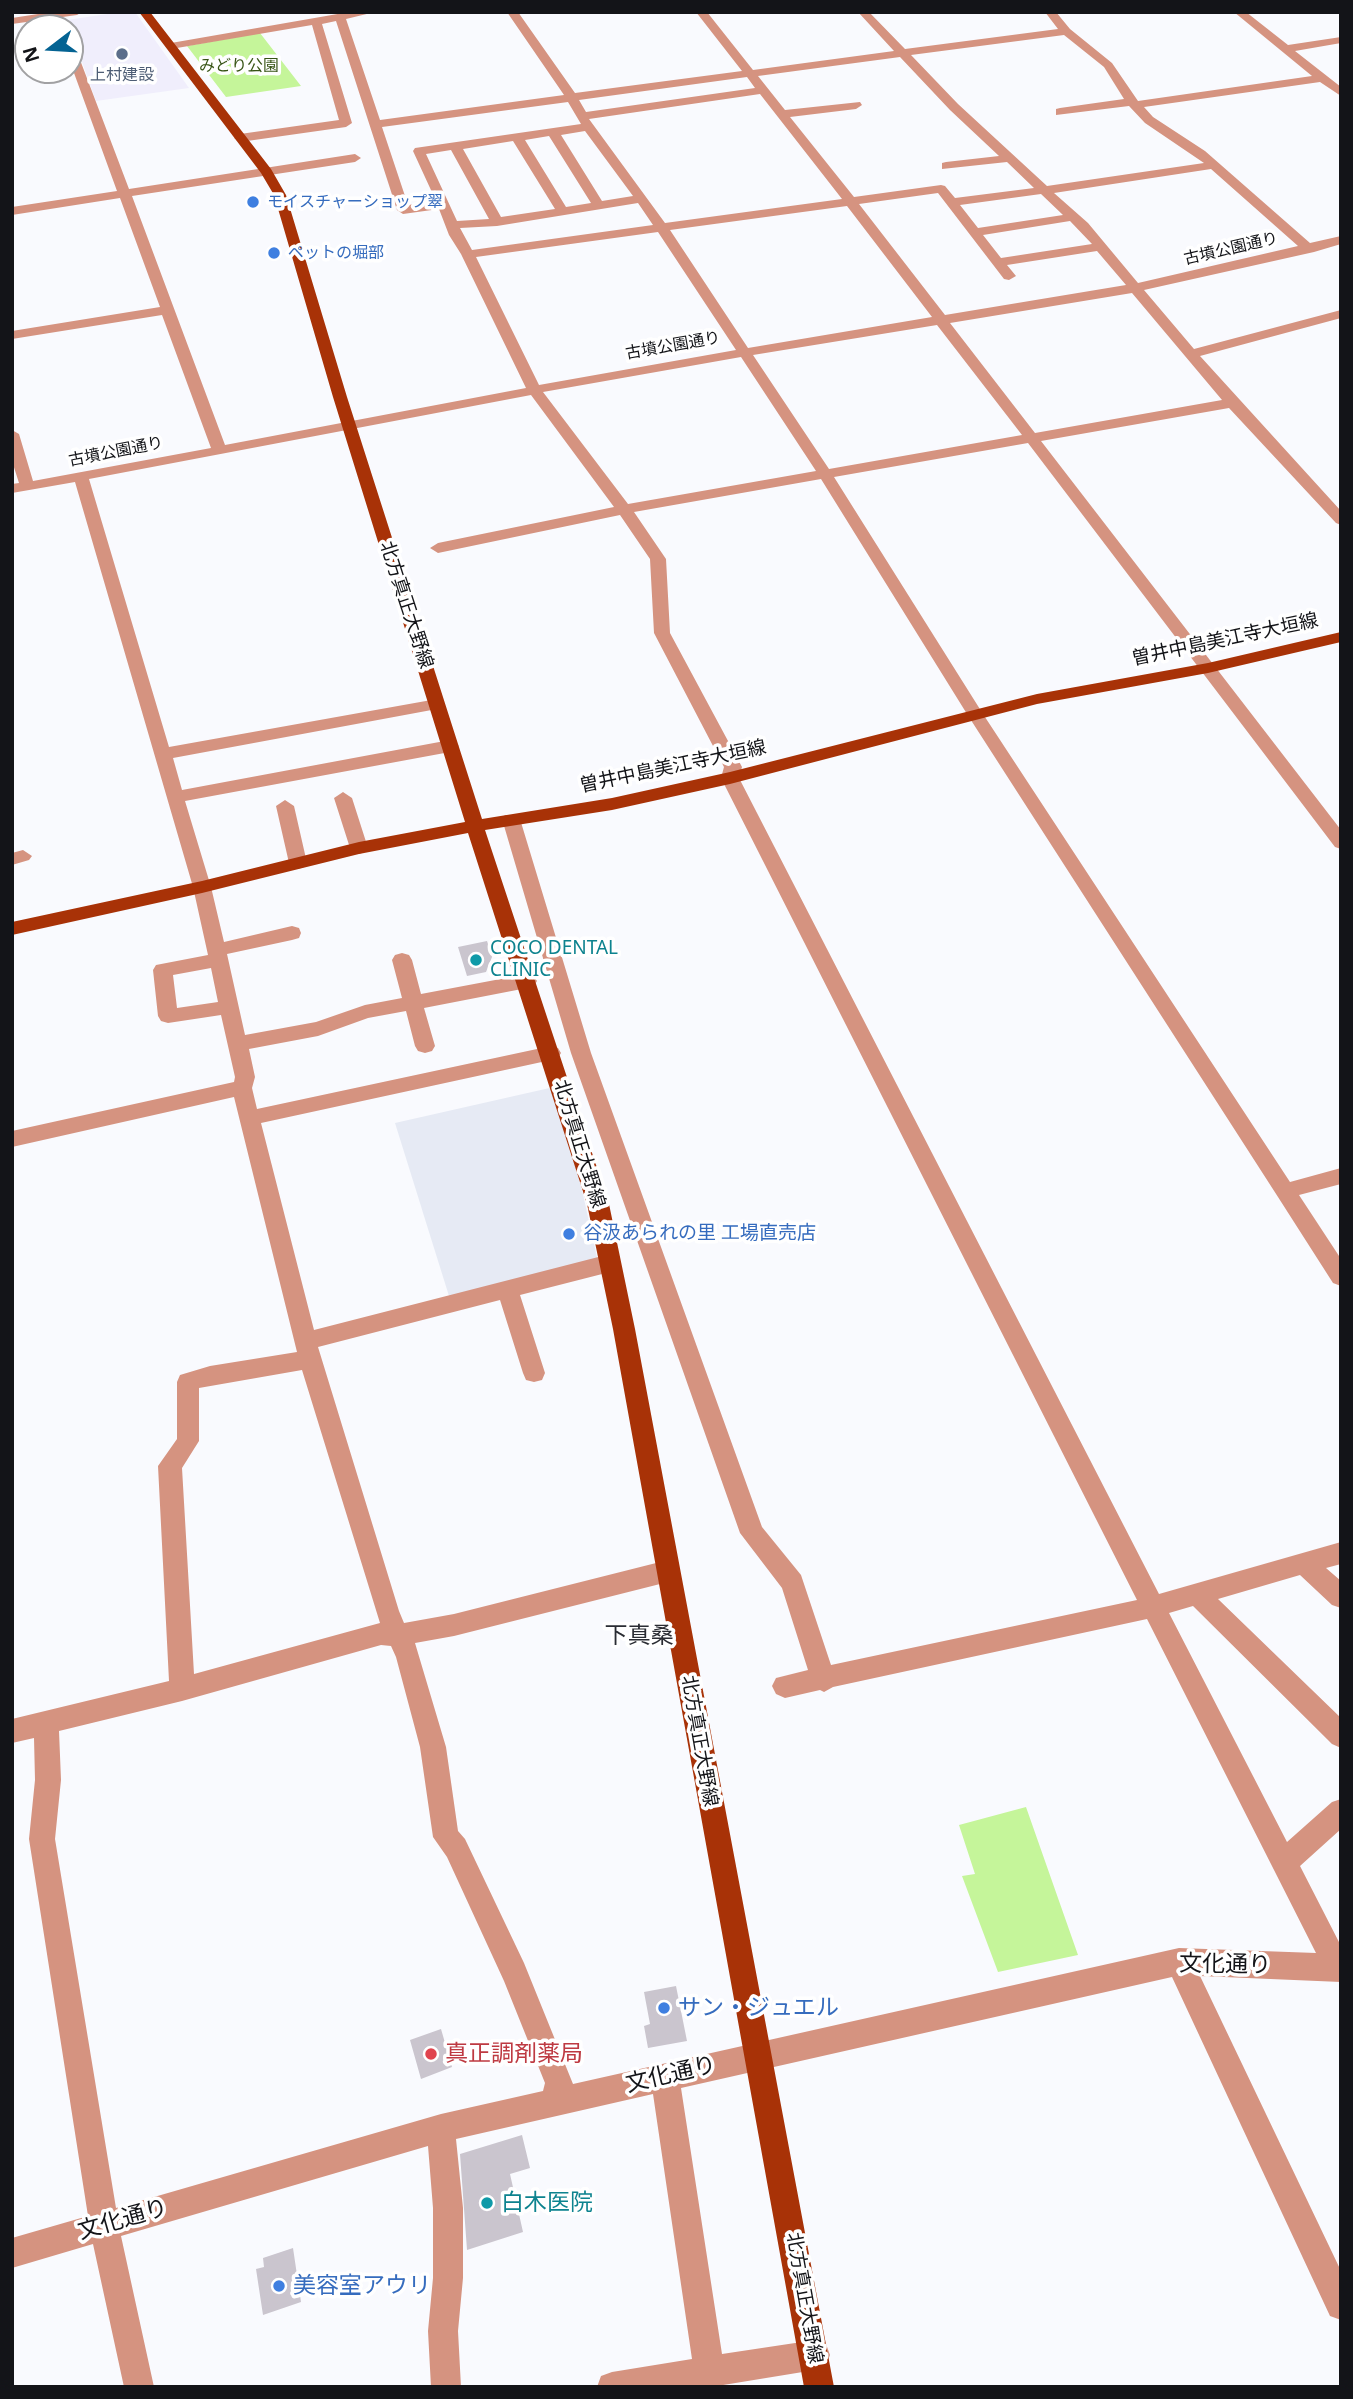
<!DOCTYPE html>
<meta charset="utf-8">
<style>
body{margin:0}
#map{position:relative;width:1353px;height:2399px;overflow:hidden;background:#f9fafe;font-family:"Noto Sans",sans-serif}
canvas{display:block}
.frame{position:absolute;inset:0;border:14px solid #131418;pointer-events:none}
.north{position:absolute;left:14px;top:14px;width:70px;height:70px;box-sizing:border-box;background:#fff;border:2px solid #a1a1a3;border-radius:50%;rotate:253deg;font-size:19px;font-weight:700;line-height:28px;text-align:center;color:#131418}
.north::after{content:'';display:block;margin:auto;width:24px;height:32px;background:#046393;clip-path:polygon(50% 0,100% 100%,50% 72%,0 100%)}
</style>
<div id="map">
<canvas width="1353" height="2399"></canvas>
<div class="frame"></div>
<div class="north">N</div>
</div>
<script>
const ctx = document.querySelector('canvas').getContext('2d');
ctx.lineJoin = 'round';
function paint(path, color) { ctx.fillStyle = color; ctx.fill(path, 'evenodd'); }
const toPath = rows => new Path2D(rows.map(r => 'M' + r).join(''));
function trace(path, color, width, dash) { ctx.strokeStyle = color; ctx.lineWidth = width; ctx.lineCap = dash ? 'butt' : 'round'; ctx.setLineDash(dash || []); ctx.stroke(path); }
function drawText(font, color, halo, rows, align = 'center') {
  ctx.font = font + ' "Noto Sans","Noto Sans JP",sans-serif'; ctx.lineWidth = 7; ctx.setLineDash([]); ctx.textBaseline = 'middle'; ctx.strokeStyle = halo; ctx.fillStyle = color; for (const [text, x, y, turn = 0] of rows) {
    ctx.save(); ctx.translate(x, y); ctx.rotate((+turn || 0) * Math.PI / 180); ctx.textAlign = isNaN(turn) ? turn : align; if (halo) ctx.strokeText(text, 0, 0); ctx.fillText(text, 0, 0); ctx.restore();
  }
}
const commercial = toPath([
 [121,12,135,12,189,88,96,101,67,20]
]);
const built = toPath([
 [554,1087,582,1190,598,1262,449,1296,395,1123]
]);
const green = toPath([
 [260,33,301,86,226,97,187,46],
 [1026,1807,1078,1955,998,1972,962,1876,975,1874,959,1825]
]);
const building = toPath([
 [487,941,492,957,486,972,467,976,458,947],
 [676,1986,687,2041,648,2048,644,2026,650,2024,644,1992],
 [441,2029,452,2067,421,2079,410,2040],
 [522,2135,530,2168,510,2174,523,2232,467,2250,460,2154],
 [293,2248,301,2302,263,2315,256,2269,264,2267,263,2258]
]);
const minor = toPath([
 [51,12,82,12,77,15,12,24,12,18,51,12],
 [349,12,375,12,346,19,380,120,564,95,507,12,518,12,575,93,742,71,696,12,707,12,753,70,894,51,858,12,869,12,905,49,1058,29,1045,12,1056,12,1070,29,1112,63,1138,101,1312,76,1234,12,1246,12,1288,45,1341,37,1341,43,1295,51,1341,87,1341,96,1320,82,1144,107,1153,117,1205,151,1310,243,1341,236,1341,244,1314,252,1144,290,1194,349,1341,310,1341,318,1200,356,1341,511,1341,525,1336,523,1229,408,1041,441,1341,830,1341,849,1335,847,1028,443,834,477,983,714,1290,1182,1341,1168,1341,1184,1299,1195,1341,1259,1341,1286,1333,1283,1278,1197,967,714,821,479,634,512,666,559,670,633,742,767,739,778,1159,1594,1341,1542,1341,1564,1326,1568,1341,1581,1341,1608,1332,1605,1300,1575,1218,1599,1341,1718,1341,1748,1332,1744,1193,1606,1169,1613,1287,1842,1332,1802,1341,1799,1341,1829,1300,1866,1341,1946,1341,1982,1200,1976,1341,2271,1341,2320,1330,2316,1172,1977,681,2088,722,2354,815,2340,826,2344,830,2355,826,2366,815,2370,711,2387,597,2387,601,2376,612,2372,692,2359,653,2094,456,2139,463,2208,463,2278,458,2331,461,2387,431,2387,428,2331,433,2278,433,2208,428,2146,121,2236,154,2387,124,2387,93,2244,12,2268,12,2238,88,2216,29,1839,35,1780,34,1738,12,1743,12,1719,169,1681,158,1466,177,1439,177,1382,180,1375,210,1366,297,1352,234,1097,12,1147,12,1131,234,1082,235,1077,221,1015,168,1023,161,1021,158,1016,153,970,156,965,208,955,193,887,75,482,12,493,12,484,19,483,12,461,12,430,19,434,33,481,211,448,162,315,12,339,12,331,160,307,120,198,12,215,12,207,117,191,70,62,70,43,74,44,129,189,355,154,361,158,355,162,132,196,225,445,526,388,461,254,449,235,439,209,403,214,397,210,336,21,322,24,352,123,346,127,240,142,234,138,240,134,339,120,312,25,171,49,165,46,171,43,349,12],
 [1064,35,1104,67,1124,99,1060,108,1056,109,1056,115,1129,106,1145,123,1204,163,1047,186,958,104,911,55,1064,35],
 [900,57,950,110,999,156,946,162,942,163,942,169,1007,162,1034,188,955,198,945,186,941,185,854,197,790,117,856,109,862,105,860,102,785,110,758,76,900,57],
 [747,77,755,88,586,112,579,100,747,77],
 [760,94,842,199,665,223,589,119,760,94],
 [568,102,581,124,415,148,413,151,436,201,408,205,382,127,568,102],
 [585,131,633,196,602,201,561,135,585,131],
 [549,136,591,203,566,207,525,140,549,136],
 [513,141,555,209,501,217,463,149,513,141],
 [451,150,489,219,457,221,426,154,451,150],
 [1211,169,1298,246,1138,283,1088,223,1054,193,1211,169],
 [938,193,1004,279,1009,280,1016,276,1007,265,1097,251,1126,285,945,315,859,204,938,193],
 [1041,194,1063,215,978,228,960,205,1041,194],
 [638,203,653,225,472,250,460,228,497,226,638,203],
 [847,206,932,317,748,348,670,230,847,206],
 [1070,221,1092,244,1001,258,983,235,1070,221],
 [658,232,736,350,539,385,476,257,658,232],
 [1132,293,1222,400,1035,433,950,323,1132,293],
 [937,325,1022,435,829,469,753,355,937,325],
 [741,357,816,471,628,504,543,392,741,357],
 [531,395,614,507,438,543,430,548,438,553,620,515,650,559,654,633,724,767,721,778,1137,1600,831,1665,801,1575,762,1527,591,1053,520,819,517,815,505,815,502,819,571,1053,740,1533,782,1588,808,1670,776,1678,772,1686,776,1694,785,1698,820,1690,824,1692,833,1687,1147,1619,1316,1953,1179,1948,573,2084,524,1963,465,1839,458,1831,446,1747,415,1643,454,1636,668,1582,677,1579,680,1571,677,1563,668,1560,454,1614,404,1623,399,1611,318,1347,500,1300,523,1373,526,1380,534,1382,542,1380,545,1373,520,1295,610,1272,618,1269,621,1263,618,1257,610,1254,314,1330,261,1123,551,1060,558,1058,561,1053,558,1048,551,1046,257,1109,252,1088,255,1077,249,1049,318,1036,368,1018,406,1011,415,1046,418,1051,425,1053,432,1051,435,1046,424,1008,527,988,534,986,537,981,534,976,527,974,421,994,412,960,409,955,402,953,395,955,392,960,402,998,365,1005,316,1022,245,1035,227,954,292,940,299,938,301,933,299,928,292,926,224,942,211,887,185,801,450,752,459,746,450,740,182,790,173,758,437,709,445,704,437,699,169,747,89,479,531,395],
 [211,968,218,1002,177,1008,173,975,211,968],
 [302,1370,380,1623,194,1674,182,1468,199,1441,199,1388,302,1370],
 [381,1645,391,1646,396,1657,420,1747,433,1837,447,1857,504,1981,545,2083,543,2091,441,2114,116,2208,55,1839,61,1780,59,1731,182,1701,381,1645],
 [343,792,352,798,368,848,365,852,359,854,350,848,334,798,343,792],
 [285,800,294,806,307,863,304,867,298,869,292,867,289,863,276,806,285,800],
 [23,850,32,856,29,860,12,865,12,853,23,850]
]);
const major = toPath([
 [139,12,150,12,271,169,286,195,347,397,482,819,612,798,730,772,1037,694,1208,663,1341,632,1341,642,1208,673,1037,704,730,784,612,810,485,830,609,1204,635,1329,834,2387,804,2387,613,1329,587,1204,468,833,359,854,202,893,12,935,12,922,202,881,359,842,465,822,333,397,274,195,261,173,139,12]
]);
const markers = [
 [122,54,7,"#5c6f8a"],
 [253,202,7,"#3f7fe0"],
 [274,253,7,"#3f7fe0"],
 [476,960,7,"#0f9aa8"],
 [569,1234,7,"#3f7fe0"],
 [664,2008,7,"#3f7fe0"],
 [431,2054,7,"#e0444e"],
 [487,2203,7,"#0f9aa8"],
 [279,2286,7,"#3f7fe0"]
];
const farParknames = [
 ["みどり公園",239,66]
];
const farServicenames = [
 ["上村建設",122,75]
];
const farShopnames = [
 ["モイスチャーショップ翠",267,202],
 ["ペットの堀部",288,253]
];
const farStreetnames = [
 ["古墳公園通り",1231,249,-13],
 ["古墳公園通り",673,346,-10],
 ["古墳公園通り",116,452,-11]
];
const streetNames = [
 ["北方真正大野線",406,605,72],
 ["曽井中島美江寺大垣線",1225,640,-12],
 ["曽井中島美江寺大垣線",673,767,-12],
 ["北方真正大野線",579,1144,73],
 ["北方真正大野線",699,1741,80],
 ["北方真正大野線",804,2298,80]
];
const cultureNames = [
 ["COCO DENTAL",490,949],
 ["CLINIC",490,971]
];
const shopNames = [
 ["谷汲あられの里 工場直売店",583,1234]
];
const quarterNames = [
 ["下真桑",639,1636]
];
const nearStreetnames = [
 ["文化通り",1225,1965,1],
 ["文化通り",671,2075,-13],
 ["文化通り",123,2220,-16]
];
const nearShopnames = [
 ["サン・ジュエル",678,2008],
 ["美容室アウリ",293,2286]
];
const nearHealthnames = [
 ["真正調剤薬局",445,2054]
];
const nearCulturenames = [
 ["白木医院",501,2203]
];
paint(commercial, '#f0eefc');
paint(built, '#e6eaf4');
paint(green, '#c5f59a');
paint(building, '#cac5ce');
paint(minor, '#d59380');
paint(major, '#a83207');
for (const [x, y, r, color] of markers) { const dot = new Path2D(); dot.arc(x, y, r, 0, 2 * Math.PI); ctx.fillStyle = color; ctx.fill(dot); trace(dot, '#fff', 2.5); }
drawText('16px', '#375415', '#fff', farParknames);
drawText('16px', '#4e5e75', '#fff', farServicenames);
drawText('16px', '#366cbe', '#fff', farShopnames, 'left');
drawText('16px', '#131418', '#fff', farStreetnames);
drawText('19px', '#131418', '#fff', streetNames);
drawText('19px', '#0d838f', '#fff', cultureNames, 'left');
drawText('19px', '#366cbe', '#fff', shopNames, 'left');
drawText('23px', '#2a2c33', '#fff', quarterNames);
drawText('23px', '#131418', '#fff', nearStreetnames);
drawText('23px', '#366cbe', '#fff', nearShopnames, 'left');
drawText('23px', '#be3a42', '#fff', nearHealthnames, 'left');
drawText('23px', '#0d838f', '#fff', nearCulturenames, 'left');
</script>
